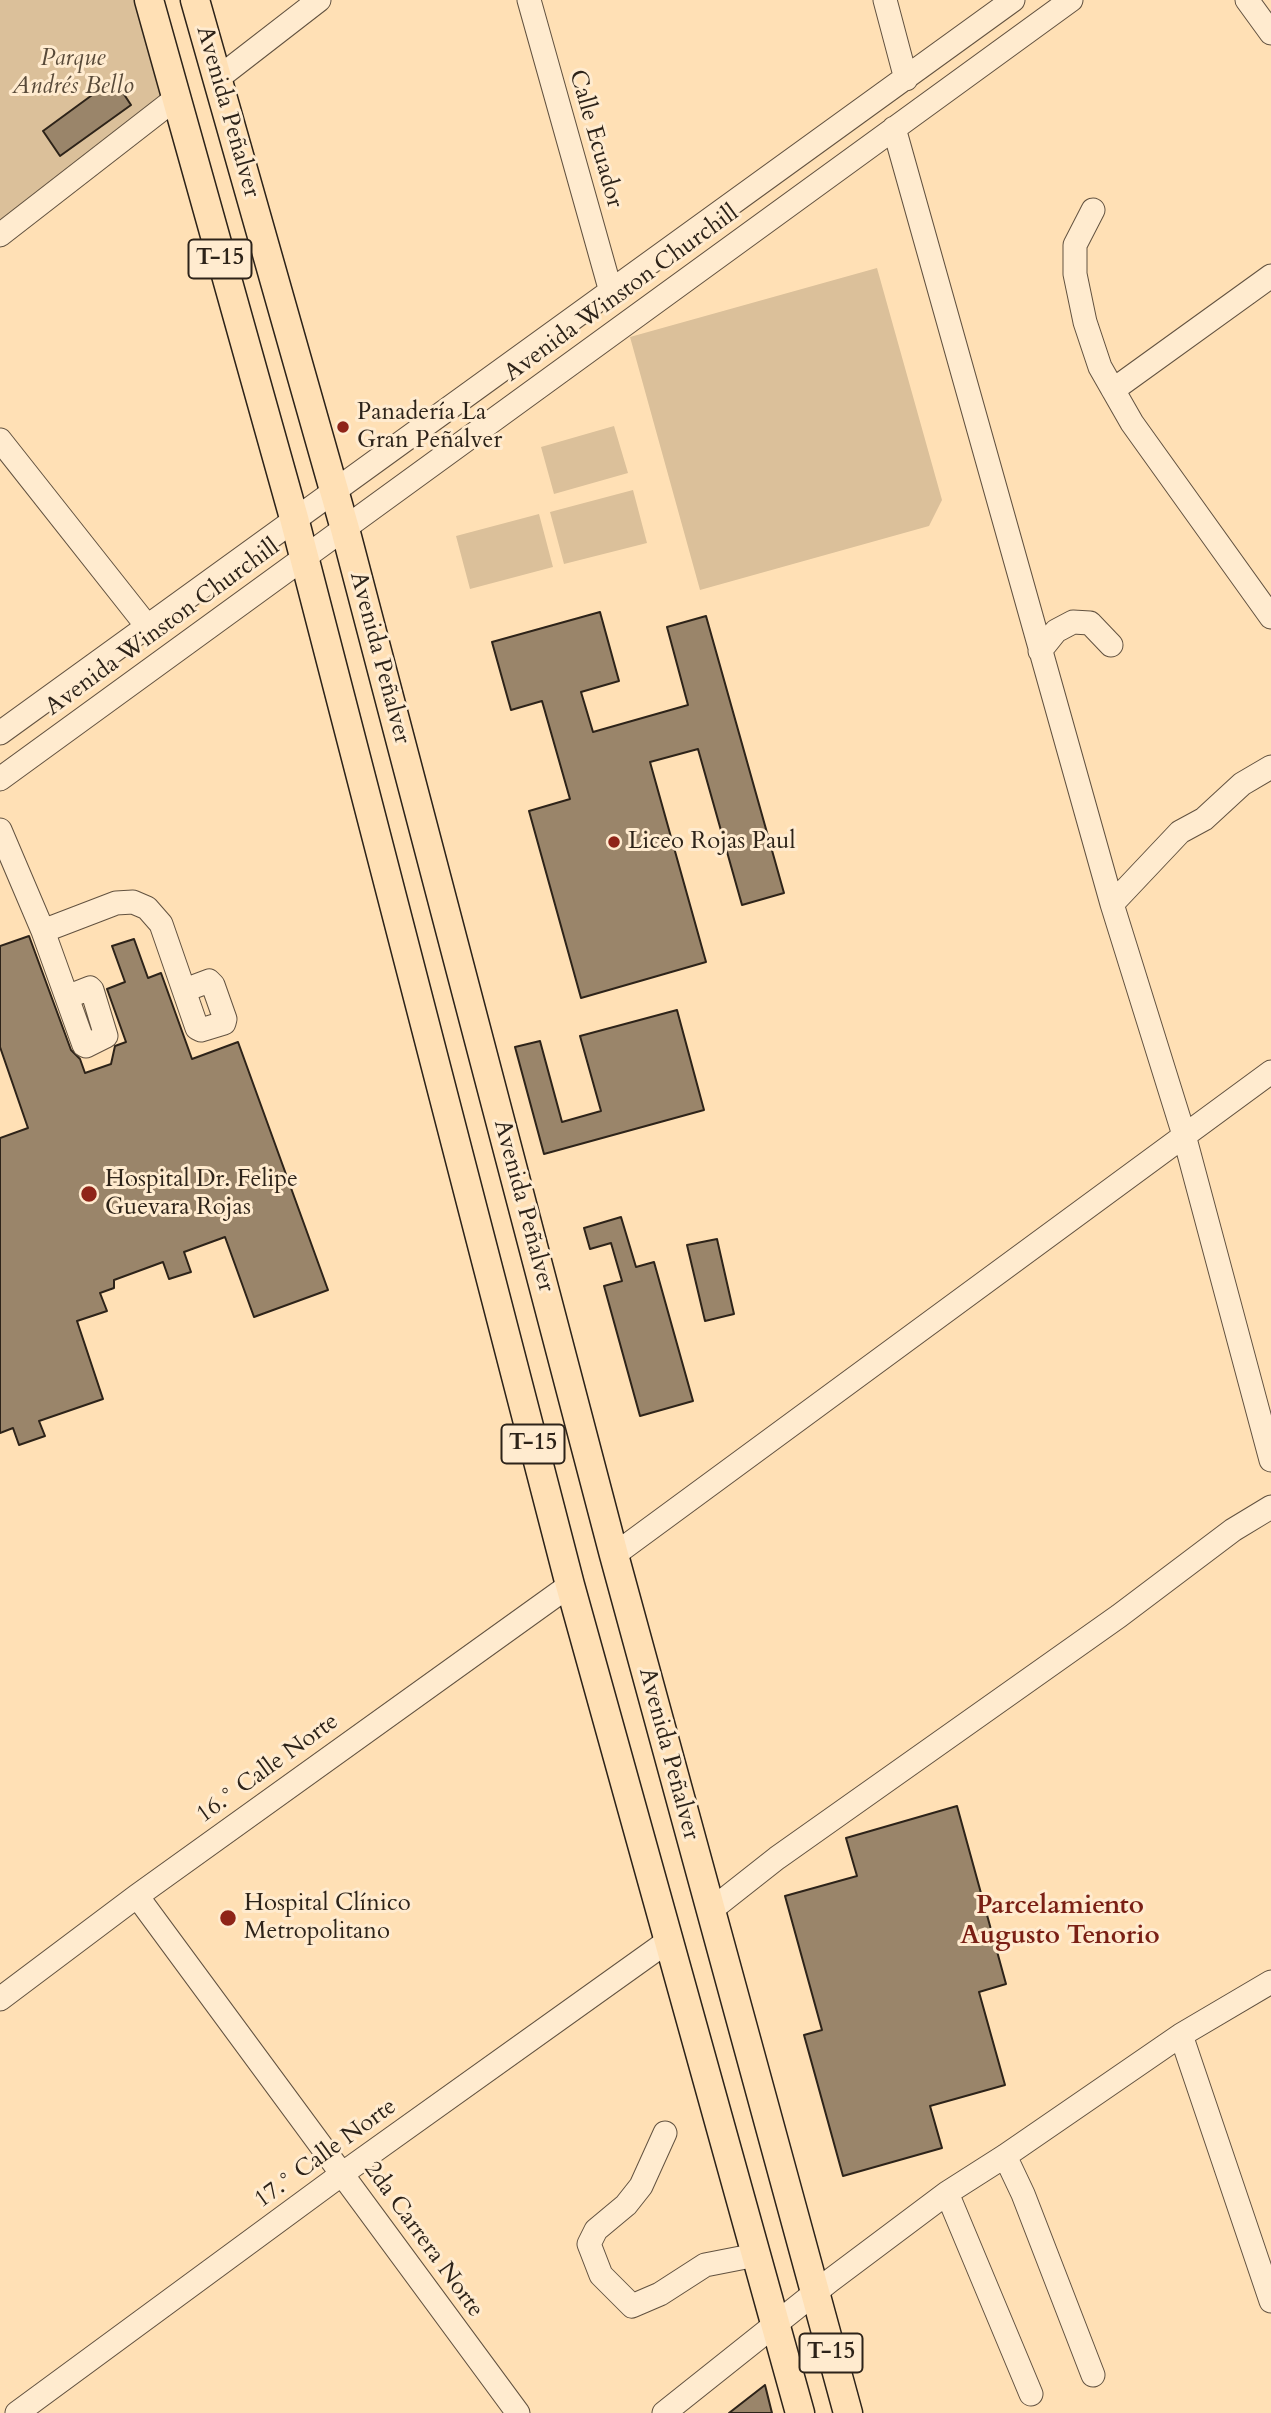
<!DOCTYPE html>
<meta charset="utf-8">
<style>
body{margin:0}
canvas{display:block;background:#ffe0b5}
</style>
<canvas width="1271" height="2413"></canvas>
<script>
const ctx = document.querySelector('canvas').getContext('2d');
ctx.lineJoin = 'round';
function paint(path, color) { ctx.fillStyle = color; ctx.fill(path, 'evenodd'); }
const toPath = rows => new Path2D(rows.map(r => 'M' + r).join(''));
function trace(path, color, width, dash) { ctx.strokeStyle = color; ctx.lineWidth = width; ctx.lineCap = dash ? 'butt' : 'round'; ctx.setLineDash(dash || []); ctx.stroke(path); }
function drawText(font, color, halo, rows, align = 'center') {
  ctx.font = font + ' Cardo,serif'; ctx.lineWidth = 6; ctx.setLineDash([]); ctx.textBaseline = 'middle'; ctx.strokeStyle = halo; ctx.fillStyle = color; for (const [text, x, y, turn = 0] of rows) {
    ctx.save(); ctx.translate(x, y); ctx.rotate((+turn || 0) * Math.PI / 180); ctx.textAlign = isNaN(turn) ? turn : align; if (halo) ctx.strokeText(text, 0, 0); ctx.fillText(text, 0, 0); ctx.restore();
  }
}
const green = toPath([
 [0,0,134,0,161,98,0,220],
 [877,268,942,500,929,526,700,590,630,337],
 [614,426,628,473,554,494,541,447],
 [633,490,647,543,564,564,550,512],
 [539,514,553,567,470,589,456,536]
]);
const building = toPath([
 [114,79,131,105,60,156,43,131,114,79],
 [600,612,619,681,581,692,593,732,688,705,667,627,706,616,784,893,742,905,698,749,650,762,706,962,581,998,529,811,570,799,542,701,511,710,492,642,600,612],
 [29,936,71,1050,80,1059,85,1073,111,1064,115,1046,126,1042,107,989,125,982,112,946,134,939,148,978,161,973,192,1059,238,1042,328,1290,254,1317,225,1237,184,1252,191,1272,169,1279,163,1262,114,1280,114,1288,100,1293,107,1311,77,1321,103,1399,39,1421,45,1436,19,1445,13,1428,0,1433,0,1138,28,1128,0,1047,0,946,29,936],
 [677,1010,704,1110,544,1154,515,1047,540,1041,562,1122,601,1111,580,1036,677,1010],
 [621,1217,636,1267,654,1262,693,1401,640,1416,604,1286,622,1281,611,1243,590,1249,584,1228,621,1217],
 [717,1239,734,1314,705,1321,687,1245,717,1239],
 [957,1806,1006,1984,979,1992,1005,2085,930,2106,942,2148,843,2176,804,2035,822,2030,785,1896,857,1876,846,1838,957,1806],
 [765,2385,772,2413,729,2413,765,2385]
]);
const minor = toPath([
 [529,0,611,292],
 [885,0,906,79],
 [1247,0,1271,33],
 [217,79,319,0],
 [894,128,1112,904,1184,1135,1271,1460],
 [1093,210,1075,245,1075,274,1085,322,1100,367,1132,423,1271,617],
 [0,235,175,99],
 [1113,390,1271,276],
 [0,440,147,626],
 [1040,651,1056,631,1073,622,1090,623,1111,645],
 [0,733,1013,0],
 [0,779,1071,0],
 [0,830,43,931,84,1045,86,1046,106,1036,92,990,90,988,67,997],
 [1112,904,1180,832,1204,819,1242,784,1271,767],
 [43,931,116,903,133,902,147,908,161,924,197,1028,201,1030,224,1023,225,1019,213,985,209,981,185,990],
 [614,1555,1271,1072],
 [137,1896,518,2413],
 [711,1910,777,1858,1119,1616,1233,1530,1271,1507],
 [0,1999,137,1896,570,1585],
 [1181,2035,1271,2301],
 [665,2133,641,2186,626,2205,596,2230,589,2244,601,2275,632,2306,660,2294,705,2265,756,2255],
 [1005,2156,1023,2194,1093,2375],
 [947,2193,1031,2394],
 [17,2413,342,2174,668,1941],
 [664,2413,831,2280,947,2193,1005,2156,1181,2035,1271,1982]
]);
const major = toPath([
 [149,0,294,518,570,1585,800,2413],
 [195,0,345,529,614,1555,848,2413]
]);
const markers = [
 [343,427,7,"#8f2418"],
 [614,842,7,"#8f2418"],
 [89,1194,9,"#8f2418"],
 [228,1918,9,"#8f2418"]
];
const shields = [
 [220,259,63],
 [533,1444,63],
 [831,2353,63]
];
const shieldNames = [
 ["T-15",220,259],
 ["T-15",533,1444],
 ["T-15",831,2353]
];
const parkNames = [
 ["Parque",73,59],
 ["Andrés Bello",73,87]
];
const streetNames = [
 ["Avenida Peñalver",227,112,74],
 ["Calle Ecuador",595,139,74],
 ["Avenida Winston Churchill",622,294,-36],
 ["Avenida Winston Churchill",163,628,-36],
 ["Avenida Peñalver",379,658,75],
 ["Avenida Peñalver",523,1206,75],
 ["Avenida Peñalver",668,1754,75],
 ["16.° Calle Norte",268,1769,-36],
 ["17.° Calle Norte",326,2154,-36],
 ["2da Carrera Norte",423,2240,54]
];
const poiNames = [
 ["Panadería La",357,413],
 ["Gran Peñalver",357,441],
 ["Liceo Rojas Paul",628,842],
 ["Hospital Dr. Felipe",105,1180],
 ["Guevara Rojas",105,1208],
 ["Hospital Clínico",244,1904],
 ["Metropolitano",244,1932]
];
const neighbourhoodNames = [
 ["Parcelamiento",1060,1907],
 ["Augusto Tenorio",1060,1937]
];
paint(green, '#dbc09a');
paint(building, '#9a856a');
trace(building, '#2d2319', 2);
trace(minor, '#625240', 25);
trace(major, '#2d2319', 31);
trace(minor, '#ffebcf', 23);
trace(major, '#ffe0b5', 28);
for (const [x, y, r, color] of markers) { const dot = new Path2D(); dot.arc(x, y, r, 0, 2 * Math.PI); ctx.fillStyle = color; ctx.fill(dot); trace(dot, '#ffebcf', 2.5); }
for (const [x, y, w] of shields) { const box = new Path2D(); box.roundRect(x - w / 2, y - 19.5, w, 39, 5); ctx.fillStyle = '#ffebcf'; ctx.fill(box); trace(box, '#2d2319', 2); }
drawText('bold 23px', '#2d2319', null, shieldNames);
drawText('italic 24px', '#584a39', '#ffebcf', parkNames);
drawText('24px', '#2d2319', '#ffebcf', streetNames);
drawText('24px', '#2d2319', '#ffebcf', poiNames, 'left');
drawText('bold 26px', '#7a1f14', '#ffebcf', neighbourhoodNames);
</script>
